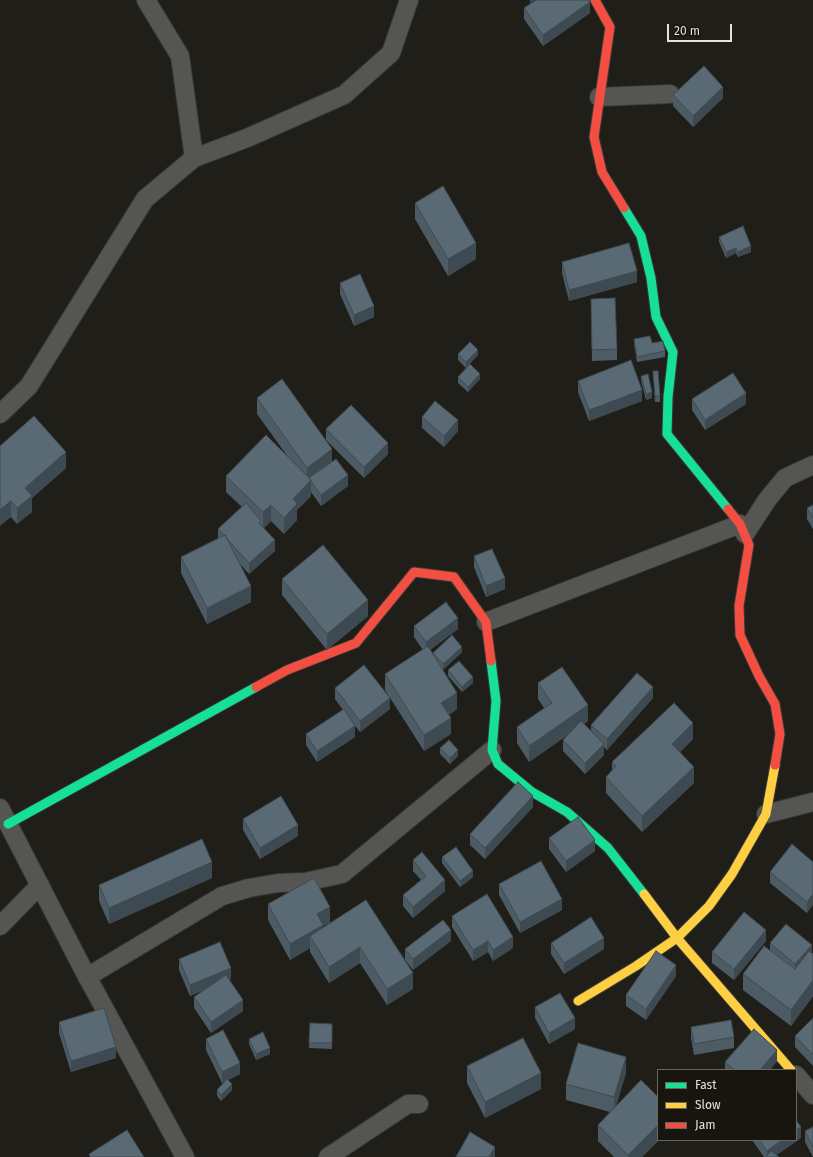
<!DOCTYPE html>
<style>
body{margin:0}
#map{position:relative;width:813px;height:1157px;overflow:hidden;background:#1f1e19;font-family:"Fira Sans",sans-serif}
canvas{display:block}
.legend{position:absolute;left:657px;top:1069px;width:140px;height:72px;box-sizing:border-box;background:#17150e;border:1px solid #696761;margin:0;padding:5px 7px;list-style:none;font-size:12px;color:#e4e2dd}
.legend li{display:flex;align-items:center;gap:8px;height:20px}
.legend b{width:20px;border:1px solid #696761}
.scale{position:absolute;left:667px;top:24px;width:65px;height:18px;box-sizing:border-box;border:2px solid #e4e2dd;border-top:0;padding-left:5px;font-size:12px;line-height:14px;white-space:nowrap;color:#e4e2dd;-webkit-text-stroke:3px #17150e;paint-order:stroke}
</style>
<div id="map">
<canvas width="813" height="1157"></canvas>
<ul class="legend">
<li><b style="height:5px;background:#16e098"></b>Fast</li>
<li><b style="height:5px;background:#ffcf43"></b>Slow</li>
<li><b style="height:5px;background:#f24e42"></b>Jam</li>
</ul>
<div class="scale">20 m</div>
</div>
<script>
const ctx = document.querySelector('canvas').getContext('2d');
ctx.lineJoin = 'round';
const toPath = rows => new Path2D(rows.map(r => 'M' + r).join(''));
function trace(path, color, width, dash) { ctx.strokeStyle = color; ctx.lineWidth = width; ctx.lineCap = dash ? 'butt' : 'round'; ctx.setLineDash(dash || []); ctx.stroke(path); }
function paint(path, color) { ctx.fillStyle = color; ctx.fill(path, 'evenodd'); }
const street = toPath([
 [146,0,180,56,194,158],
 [599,97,670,94],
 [0,414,29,386,145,199,194,158,247,138,344,95,391,53,409,0],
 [745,534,767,500,785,478,813,465],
 [486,622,740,524],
 [0,808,83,969,185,1157],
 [766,814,813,802],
 [0,926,40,885],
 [87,977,222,896,249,888,278,883,305,882,342,874,492,750],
 [796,1075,813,1095],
 [328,1157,408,1104,419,1104]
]);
const fast = toPath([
 [624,208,641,236,651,278,656,317,673,352,668,397,667,434,728,509],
 [491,661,496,701,492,750,498,764,532,792,567,812,608,848,644,894],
 [8,824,256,687]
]);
const slow = toPath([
 [644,894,677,938,791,1070],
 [578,1001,636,966,677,938,709,906,732,874,766,814,775,765]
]);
const jam = toPath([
 [595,0,610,27,594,137,602,172,624,208],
 [728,509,740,524,749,545,739,606,740,635,759,676,775,704,780,734,775,765],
 [256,687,287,670,356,643,414,572,454,577,486,622,491,661]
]);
const wall = toPath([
 [524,8,590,13,543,46,524,19],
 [673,95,723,98,693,127,673,106],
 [415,203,476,259,448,276,415,219],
 [719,237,751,252,738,257,736,253,726,258,719,242],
 [562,262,637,282,569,301,562,273],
 [340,283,374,317,354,326,340,294],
 [591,299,617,349,617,360,592,361],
 [634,339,652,343,665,351,665,357,637,362,634,344],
 [458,354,478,355,466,368,458,360],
 [653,371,660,396,660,402,655,402],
 [641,376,652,398,646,400,641,381],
 [458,377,480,379,468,392,458,383],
 [578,381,642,401,589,421,578,392],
 [257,398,332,462,348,486,321,506,311,492,311,496,297,510,297,520,284,534,271,521,264,528,275,551,249,574,240,564,251,602,207,624,181,573,181,557,218,539,218,529,242,507,226,492,226,476,288,457,257,414],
 [692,399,746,404,705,430,692,410],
 [422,417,458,431,444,447,422,428],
 [326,429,388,454,364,478,326,440],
 [0,446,66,468,32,498,32,512,17,524,11,517],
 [813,505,813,529,807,519,807,508],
 [474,556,505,589,486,597,474,567],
 [282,579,368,616,327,650,282,595],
 [414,626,458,629,430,650,433,654,433,653,462,652,443,670,457,709,449,715,451,734,424,751,385,690,385,674,423,650,414,637],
 [448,670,473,683,462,692,448,676],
 [538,683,588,721,584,724,591,731,591,725,653,698,607,750,604,747,604,755,585,774,563,751,563,740,569,734,529,762,517,743,517,727,544,708,538,699],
 [335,688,390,709,360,732,355,726,355,737,317,762,306,745,306,734,343,710,335,699],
 [693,739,680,752,694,783,642,832,606,793,606,777,612,771,612,762],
 [440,748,458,756,450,764,440,754],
 [533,807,485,859,470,845,470,834],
 [243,819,298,836,260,859,243,830],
 [549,838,595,851,566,872,549,849],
 [442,857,473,877,460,887,442,863],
 [413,860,445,891,413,918,403,906,403,895,421,880,413,871],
 [813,862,807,913,770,883,770,872],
 [212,878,109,924,99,901,99,885],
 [499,884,562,910,520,933,499,895],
 [366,900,413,989,387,1005,360,963,329,983,310,952,310,948,290,960,268,920,268,904,330,923,323,926,323,928],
 [452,916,513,948,493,961,488,952,473,961,452,927],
 [451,941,413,970,405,960,405,949],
 [766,941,734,980,712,963,712,952],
 [551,943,604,949,564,974,551,954],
 [770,943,812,953,813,954,813,996,791,1026,743,990,743,974,770,950],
 [179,959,231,979,229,980,243,1011,211,1033,194,1008,194,997,202,991,190,996,179,970],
 [676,976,646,1020,626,1006,626,995],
 [535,1007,575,1029,549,1044,535,1018],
 [813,1018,813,1066,795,1047,795,1036],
 [59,1022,116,1058,71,1072,59,1033],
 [310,1023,332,1024,332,1049,309,1048],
 [691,1027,734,1037,734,1048,694,1055,691,1038],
 [206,1039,240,1074,228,1080,232,1090,221,1101,217,1096,217,1090,226,1081,222,1083,206,1050],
 [249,1039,270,1054,256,1060,249,1044],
 [777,1061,770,1070,725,1070,725,1062],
 [467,1066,541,1089,485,1118,467,1083],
 [626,1073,616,1106,659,1140,642,1157,614,1157,598,1141,598,1125,610,1112,566,1100,566,1084],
 [813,1127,813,1157,805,1142,805,1131],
 [801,1138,776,1155,779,1157,764,1157,752,1140,796,1140]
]);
const shadedWall = toPath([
 [530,0,535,0,530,3],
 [590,2,590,13,543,46,543,35],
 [723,87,723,98,693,127,693,116],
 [476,243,476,259,448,276,448,259],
 [751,246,751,252,738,257,738,252],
 [736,248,736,253,726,258,726,252],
 [637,271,637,282,569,301,569,290],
 [374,306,374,317,354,326,354,315],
 [478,350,478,355,466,368,466,362],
 [480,374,480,379,468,392,468,387],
 [642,390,642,401,589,421,589,410],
 [652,392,652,398,646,400,646,394],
 [746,393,746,404,705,430,705,420],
 [458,420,458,431,444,447,444,436],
 [388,443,388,454,364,478,364,467],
 [332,449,332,465,311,481,311,496,297,510,297,520,284,534,284,518,293,499,307,484,307,468],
 [66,452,66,468,32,498,32,512,17,524,17,508,25,488],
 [348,475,348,486,321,506,321,495],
 [11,501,11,517,0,526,0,510],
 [271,505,271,521,263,528,263,512],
 [275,540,275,551,249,574,249,563],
 [505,578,505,589,486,597,486,586],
 [251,586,251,602,207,624,207,608],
 [368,600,368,616,327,650,327,634],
 [458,618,458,629,426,653,426,642],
 [462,647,462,652,443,670,443,664],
 [473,677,473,683,462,692,462,687],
 [653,687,653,698,607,750,607,739],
 [457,693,457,709,441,719,441,703],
 [390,698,390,709,360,732,360,721],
 [588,705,588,721,529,762,529,746],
 [451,718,451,734,424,751,424,735],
 [693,723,693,739,672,760,672,744],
 [355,726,355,737,317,762,317,751],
 [604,744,604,755,585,774,585,763],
 [458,750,458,756,450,764,450,758],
 [694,767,694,783,642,832,642,816],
 [533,796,533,807,485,859,485,848],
 [298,825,298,836,260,859,260,848],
 [595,840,595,851,566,872,566,861],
 [212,862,212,878,109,924,109,908],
 [473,871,473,877,460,887,460,881],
 [445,880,445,891,413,918,413,907],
 [813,894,813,905,807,913,807,902],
 [562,899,562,910,520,933,520,922],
 [330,907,330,923,323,926,323,941,310,936,310,948,290,960,290,944,317,914],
 [451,930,451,941,413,970,413,959],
 [766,930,766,941,734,980,734,969],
 [513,937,513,948,493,961,493,950],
 [604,938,604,949,564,974,564,963],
 [488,941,488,952,473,961,473,950],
 [812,945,812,956,795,975,795,964],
 [360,947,360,963,329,983,329,967],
 [676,965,676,976,646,1020,646,1009],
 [231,968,231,979,190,996,190,985],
 [413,973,413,989,387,1005,387,989],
 [813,980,813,996,791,1026,791,1010],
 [243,1000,243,1011,211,1033,211,1022],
 [575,1018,575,1029,549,1044,549,1033],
 [116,1047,116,1058,71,1072,71,1061],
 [270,1048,270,1054,256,1060,256,1054],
 [777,1050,777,1061,770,1070,760,1070],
 [626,1057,626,1073,614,1113,614,1097],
 [240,1063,240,1074,222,1083,222,1072],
 [541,1073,541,1089,485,1118,485,1102],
 [232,1084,232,1090,221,1101,221,1095],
 [658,1125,658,1140,659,1140,642,1157,628,1157,628,1155],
 [801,1127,801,1138,774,1157,767,1157,767,1151,782,1140,796,1140,796,1130],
 [495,1147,495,1157,489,1157]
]);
const building = toPath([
 [536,0,589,0,590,2,543,35,524,8,536,0],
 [704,66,723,87,693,116,673,95,704,66],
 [443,186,476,243,448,259,415,203,443,186],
 [743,226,751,246,738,252,736,248,726,252,719,237,743,226],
 [629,243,637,271,569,290,562,262,629,243],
 [360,274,374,306,354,315,340,283,360,274],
 [615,298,617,349,592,350,591,299,615,298],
 [650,336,652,343,663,341,665,351,637,357,634,339,650,336],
 [470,342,478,350,466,362,458,354,470,342],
 [631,360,642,390,589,410,578,381,631,360],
 [470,364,480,374,468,387,458,377,470,364],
 [653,371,658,371,660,396,655,396,653,371],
 [733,373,746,393,705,420,692,399,733,373],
 [648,374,652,392,646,394,641,376,648,374],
 [282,379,332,449,307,468,257,398,282,379],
 [435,401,458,420,444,436,422,417,435,401],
 [351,405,388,443,364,467,326,429,351,405],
 [34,416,66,452,25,488,32,496,17,508,11,501,0,510,0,446,34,416],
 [266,435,311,480,293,499,297,504,284,518,271,505,263,512,226,476,266,435],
 [336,459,348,475,321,495,311,481,311,480,309,478,336,459],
 [246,503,261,521,259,523,275,540,249,563,227,539,225,535,224,535,218,529,246,503],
 [813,505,813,518,807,508,813,505],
 [225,535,251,586,207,608,181,557,225,535],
 [323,545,368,600,327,634,282,579,323,545],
 [492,549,505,578,486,586,474,556,492,549],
 [446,602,458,618,426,642,414,626,446,602],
 [452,635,462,647,443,664,433,653,452,635],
 [428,646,457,693,441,703,451,718,424,735,385,674,428,646],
 [459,661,473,677,462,687,448,670,459,661],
 [364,665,390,698,360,721,335,688,364,665],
 [562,667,588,705,529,746,517,727,552,703,538,683,562,667],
 [637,673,653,687,607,739,591,725,637,673],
 [674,703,693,723,672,744,694,767,642,816,606,777,616,766,612,762,674,703],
 [344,709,355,726,317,751,306,734,344,709],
 [581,721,604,744,585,763,563,740,581,721],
 [449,740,458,750,450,758,440,748,449,740],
 [518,782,533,796,485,848,470,834,518,782],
 [281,796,298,825,260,848,243,819,281,796],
 [578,817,595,840,566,861,549,838,578,817],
 [202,839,212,862,109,908,99,885,202,839],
 [792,844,813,862,813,894,807,902,770,872,792,844],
 [456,847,473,871,460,881,442,857,456,847],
 [422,852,445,880,413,907,403,895,426,876,413,860,422,852],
 [541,861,562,899,520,922,499,884,541,861],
 [314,878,330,907,317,914,323,925,290,944,268,904,314,878],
 [487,894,513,937,493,950,488,941,473,950,452,916,487,894],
 [366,900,413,973,387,989,360,947,329,967,310,936,366,900],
 [744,912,766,930,734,969,712,952,744,912],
 [591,917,604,938,564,963,551,943,591,917],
 [443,920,451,930,413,959,405,949,443,920],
 [786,924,812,945,795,964,770,943,786,924],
 [220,942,231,968,190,985,179,959,220,942],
 [764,946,795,969,809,951,813,954,813,980,791,1010,743,974,764,946],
 [656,951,676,965,646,1009,626,995,656,951],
 [226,975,243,1000,211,1022,194,997,226,975],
 [560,993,575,1018,549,1033,535,1007,560,993],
 [104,1008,116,1047,71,1061,59,1022,104,1008],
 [813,1018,813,1055,795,1036,813,1018],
 [731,1020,734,1037,694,1044,691,1027,731,1020],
 [310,1023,332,1024,332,1043,309,1043,310,1023],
 [754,1029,777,1050,760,1070,735,1070,725,1062,754,1029],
 [223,1030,240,1063,222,1072,206,1039,223,1030],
 [263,1032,270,1048,256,1054,249,1039,263,1032],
 [523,1038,541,1073,485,1102,467,1066,523,1038],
 [578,1043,626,1057,614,1097,566,1084,578,1043],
 [227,1079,232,1084,221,1095,217,1090,227,1079],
 [641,1080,658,1097,658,1125,628,1155,598,1125,641,1080],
 [796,1120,801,1127,796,1130,796,1120],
 [813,1127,813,1147,805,1131,813,1127],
 [127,1130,144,1157,90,1157,89,1154,127,1130],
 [470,1132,495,1147,489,1157,456,1157,470,1132],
 [759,1140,782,1140,767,1151,759,1140],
 [771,1151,779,1157,766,1157,771,1151]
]);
trace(street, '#3a3935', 20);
trace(fast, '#3a3935', 11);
trace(slow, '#3a3935', 11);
trace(jam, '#3a3935', 11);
trace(street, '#555553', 18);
trace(fast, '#16e098', 9);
trace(slow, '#ffcf43', 9);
trace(jam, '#f24e42', 9);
paint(wall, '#4d5b64');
paint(shadedWall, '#3e4a51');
paint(building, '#596a74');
trace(building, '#3e4a51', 1);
</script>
